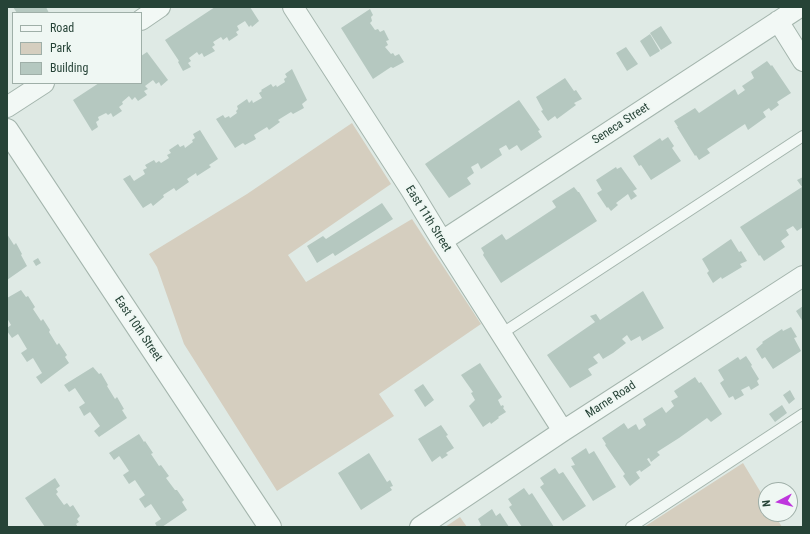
<!DOCTYPE html>
<style>
body{margin:0}
#map{position:relative;width:810px;height:534px;overflow:hidden;background:#dfeae5;font-family:"Roboto Condensed",sans-serif}
canvas{display:block}
.frame{position:absolute;inset:0;border:8px solid #264337;pointer-events:none}
.legend{position:absolute;left:12px;top:12px;width:130px;height:72px;box-sizing:border-box;background:#eff7f3;border:1px solid #9fafa8;margin:0;padding:5px 7px;list-style:none;font-size:12px;color:#264337}
.legend li{display:flex;align-items:center;gap:8px;height:20px}
.legend b{width:20px;border:1px solid #9fafa8}
.north{position:absolute;left:758px;top:482px;width:40px;height:40px;box-sizing:border-box;background:#eff7f3;border:1px solid #9fafa8;border-radius:50%;rotate:263deg;font-size:11px;font-weight:700;line-height:16px;text-align:center;color:#264337}
.north::after{content:'';display:block;margin:auto;width:14px;height:18px;background:#be36dd;clip-path:polygon(50% 0,100% 100%,50% 72%,0 100%)}
</style>
<div id="map">
<canvas width="810" height="534"></canvas>
<div class="frame"></div>
<ul class="legend">
<li><b style="height:5px;background:#f2f8f5"></b>Road</li>
<li><b style="height:11px;background:#d5cebf"></b>Park</li>
<li><b style="height:11px;background:#b5c8c0"></b>Building</li>
</ul>
<div class="north">N</div>
</div>
<script>
const ctx = document.querySelector('canvas').getContext('2d');
ctx.lineJoin = 'round';
function paint(path, color) { ctx.fillStyle = color; ctx.fill(path, 'evenodd'); }
const toPath = rows => new Path2D(rows.map(r => 'M' + r).join(''));
function trace(path, color, width, dash) { ctx.strokeStyle = color; ctx.lineWidth = width; ctx.lineCap = dash ? 'butt' : 'round'; ctx.setLineDash(dash || []); ctx.stroke(path); }
function drawText(font, color, halo, rows, align = 'center') {
  ctx.font = font + ' "Roboto Condensed",sans-serif'; ctx.lineWidth = 4; ctx.setLineDash([]); ctx.textBaseline = 'middle'; ctx.strokeStyle = halo; ctx.fillStyle = color; for (const [text, x, y, turn = 0] of rows) {
    ctx.save(); ctx.translate(x, y); ctx.rotate((+turn || 0) * Math.PI / 180); ctx.textAlign = isNaN(turn) ? turn : align; if (halo) ctx.strokeText(text, 0, 0); ctx.fillText(text, 0, 0); ctx.restore();
  }
}
const green = toPath([
 [352,123,391,184,288,255,306,282,412,219,481,324,379,394,394,416,277,491,184,344,157,267,149,254,247,194],
 [743,463,766,501,766,514,774,514,782,527,644,527],
 [460,517,467,527,445,527]
]);
const building = toPath([
 [13,7,46,7,49,13,17,13],
 [215,7,250,7,259,21,252,27,251,25,249,27,245,21,237,26,239,30,236,32,238,35,229,41,227,37,223,40,221,37,213,42,215,45,212,47,215,51,204,57,202,53,199,55,197,52,189,58,191,61,188,63,191,67,183,71,178,62,179,61,165,40],
 [370,9,373,15,371,17,372,21,370,23,375,30,378,29,380,32,384,30,389,40,386,41,388,45,385,47,391,54,393,53,395,56,399,54,404,62,393,68,391,67,373,79,341,28],
 [661,26,672,43,661,50,650,33],
 [650,34,660,51,650,57,640,41],
 [626,47,638,64,627,71,616,53],
 [147,52,168,80,161,86,159,82,156,84,153,80,145,86,148,89,144,91,147,95,138,101,135,97,132,100,129,96,122,102,123,104,119,107,122,111,113,117,111,113,108,115,106,113,98,117,99,120,96,122,98,127,92,131,73,100,99,83,141,83,141,56],
 [767,61,771,66,772,65,791,93,777,102,779,105,771,111,769,108,763,112,766,117,748,130,745,124,707,149,710,153,699,160,696,155,695,156,677,127,678,127,674,121,695,108,699,113,735,89,738,95,745,90,742,86,754,78,751,72],
 [292,69,307,100,302,104,304,108,293,114,291,112,278,120,280,122,269,130,267,127,254,135,256,139,245,145,243,143,235,148,216,119,223,115,225,118,229,116,230,118,237,113,236,111,238,109,237,106,247,99,249,103,252,100,253,103,262,98,259,93,262,91,261,90,271,84,273,87,276,85,277,87,285,82,284,79,287,77,285,74],
 [565,78,574,91,576,90,582,99,574,103,576,105,557,119,555,116,548,121,541,111,543,110,536,97],
 [519,100,540,130,538,131,542,137,521,151,517,145,509,150,506,145,499,149,502,155,481,169,478,163,471,167,474,173,467,178,471,184,449,198,425,164],
 [200,130,218,159,209,165,211,167,197,176,196,173,187,179,189,182,176,191,174,188,163,195,164,197,153,206,151,203,143,208,123,179,130,175,134,181,145,174,143,170,147,168,145,165,154,160,156,163,159,161,161,163,169,158,167,155,171,153,169,150,178,144,180,147,184,145,185,148,193,142,192,140,195,138,193,134],
 [668,137,674,146,672,148,681,161,651,180,641,165,639,166,633,156,660,138,662,141],
 [616,167,617,169,621,167,637,189,633,191,637,196,631,200,628,194,616,203,618,205,611,211,608,207,607,208,597,193,602,190,596,180],
 [803,177,803,227,797,231,793,226,786,230,789,235,781,241,785,247,764,261,760,255,759,256,740,227,802,187,797,180],
 [574,187,578,192,579,192,597,221,501,283,483,255,484,253,481,248,502,234,506,240,508,239,555,208,556,207,552,201],
 [382,203,393,219,335,256,333,253,317,263,307,246,323,236,326,239],
 [7,234,14,245,16,243,22,254,21,255,27,266,7,280],
 [731,239,739,252,741,251,747,261,740,264,742,267,722,279,721,277,713,283,707,273,709,271,702,259],
 [38,258,41,263,36,266,33,261],
 [21,290,26,297,28,296,35,307,33,309,41,321,43,319,50,330,49,332,57,345,59,343,67,355,65,357,69,363,41,384,36,377,42,373,33,358,27,362,21,353,27,349,18,334,12,338,7,331,7,328,11,325,7,318,7,298],
 [643,291,664,328,642,341,640,336,631,341,627,335,622,339,626,343,613,353,603,359,599,353,593,357,598,363,588,369,592,375,570,388,547,355,595,322,590,316,596,314,600,320],
 [803,306,803,322,796,311],
 [791,327,797,337,794,338,801,351,773,369,765,357,762,359,756,349,763,343,762,342,782,329,783,331],
 [746,356,752,365,751,366,759,379,757,381,759,385,751,390,749,386,741,390,744,395,735,400,733,396,729,398,720,383,724,380,718,370,738,357,740,360],
 [480,363,502,397,498,400,501,406,503,405,504,407,503,408,506,412,498,417,499,418,491,424,490,422,483,427,469,406,475,400,471,393,473,392,461,375],
 [93,367,99,374,101,373,108,385,107,386,115,399,117,397,124,409,122,410,127,418,99,437,94,431,100,426,90,412,84,416,79,407,85,403,75,388,69,392,64,385],
 [695,377,699,383,701,382,722,414,711,422,707,418,679,438,657,452,660,455,651,462,649,458,647,459,651,465,641,472,640,470,636,472,640,478,630,486,623,476,625,474,605,445,606,444,602,438,624,423,628,429,636,424,639,430,646,425,643,419,662,407,666,413,674,406,671,401,678,397,674,391],
 [423,384,434,400,425,407,414,390],
 [790,390,795,399,789,404,783,395],
 [782,405,787,413,775,422,769,414],
 [441,425,448,435,446,436,454,448,446,453,448,455,442,459,440,456,432,462,418,439],
 [139,434,144,442,145,441,153,453,151,454,159,466,161,465,169,476,166,478,175,490,177,490,184,500,182,502,187,510,162,527,157,527,155,523,161,519,151,504,145,508,139,499,145,495,135,480,129,484,123,475,129,471,119,456,114,460,109,453],
 [586,448,589,454,594,451,616,487,593,501,571,466,575,465,571,458],
 [369,453,387,482,390,480,393,486,390,487,392,490,361,510,338,473],
 [555,468,559,474,563,472,586,506,563,521,540,487,544,484,540,478],
 [55,478,60,486,56,489,58,492,56,494,64,505,67,503,70,507,73,505,80,516,77,519,79,522,76,524,78,527,45,527,25,498],
 [524,488,529,495,532,493,554,527,522,527,509,507,512,505,508,499],
 [492,509,496,516,500,513,509,527,478,527,481,525,478,519]
]);
const service = toPath([
 [501,334,803,136],
 [631,527,803,414]
]);
const minor = toPath([
 [293,7,411,190,442,241,563,431],
 [141,20,160,7],
 [778,21,803,61],
 [7,107,44,83],
 [442,241,800,7],
 [420,527,563,431,803,276]
]);
const tertiary = toPath([
 [7,130,270,527]
]);
const streetNames = [
 ["Seneca Street",621,124,-33],
 ["East 11th Street",428,219,58],
 ["East 10th Street",138,329,56],
 ["Marne Road",611,400,-33]
];
paint(green, '#d5cebf');
paint(building, '#b5c8c0');
trace(service, '#a4b5ad', 12);
trace(minor, '#a4b5ad', 22);
trace(tertiary, '#a4b5ad', 24);
trace(service, '#f2f8f5', 10);
trace(minor, '#f2f8f5', 20);
trace(tertiary, '#f2f8f5', 22);
drawText('12px', '#264337', '#eff7f3', streetNames);
</script>
